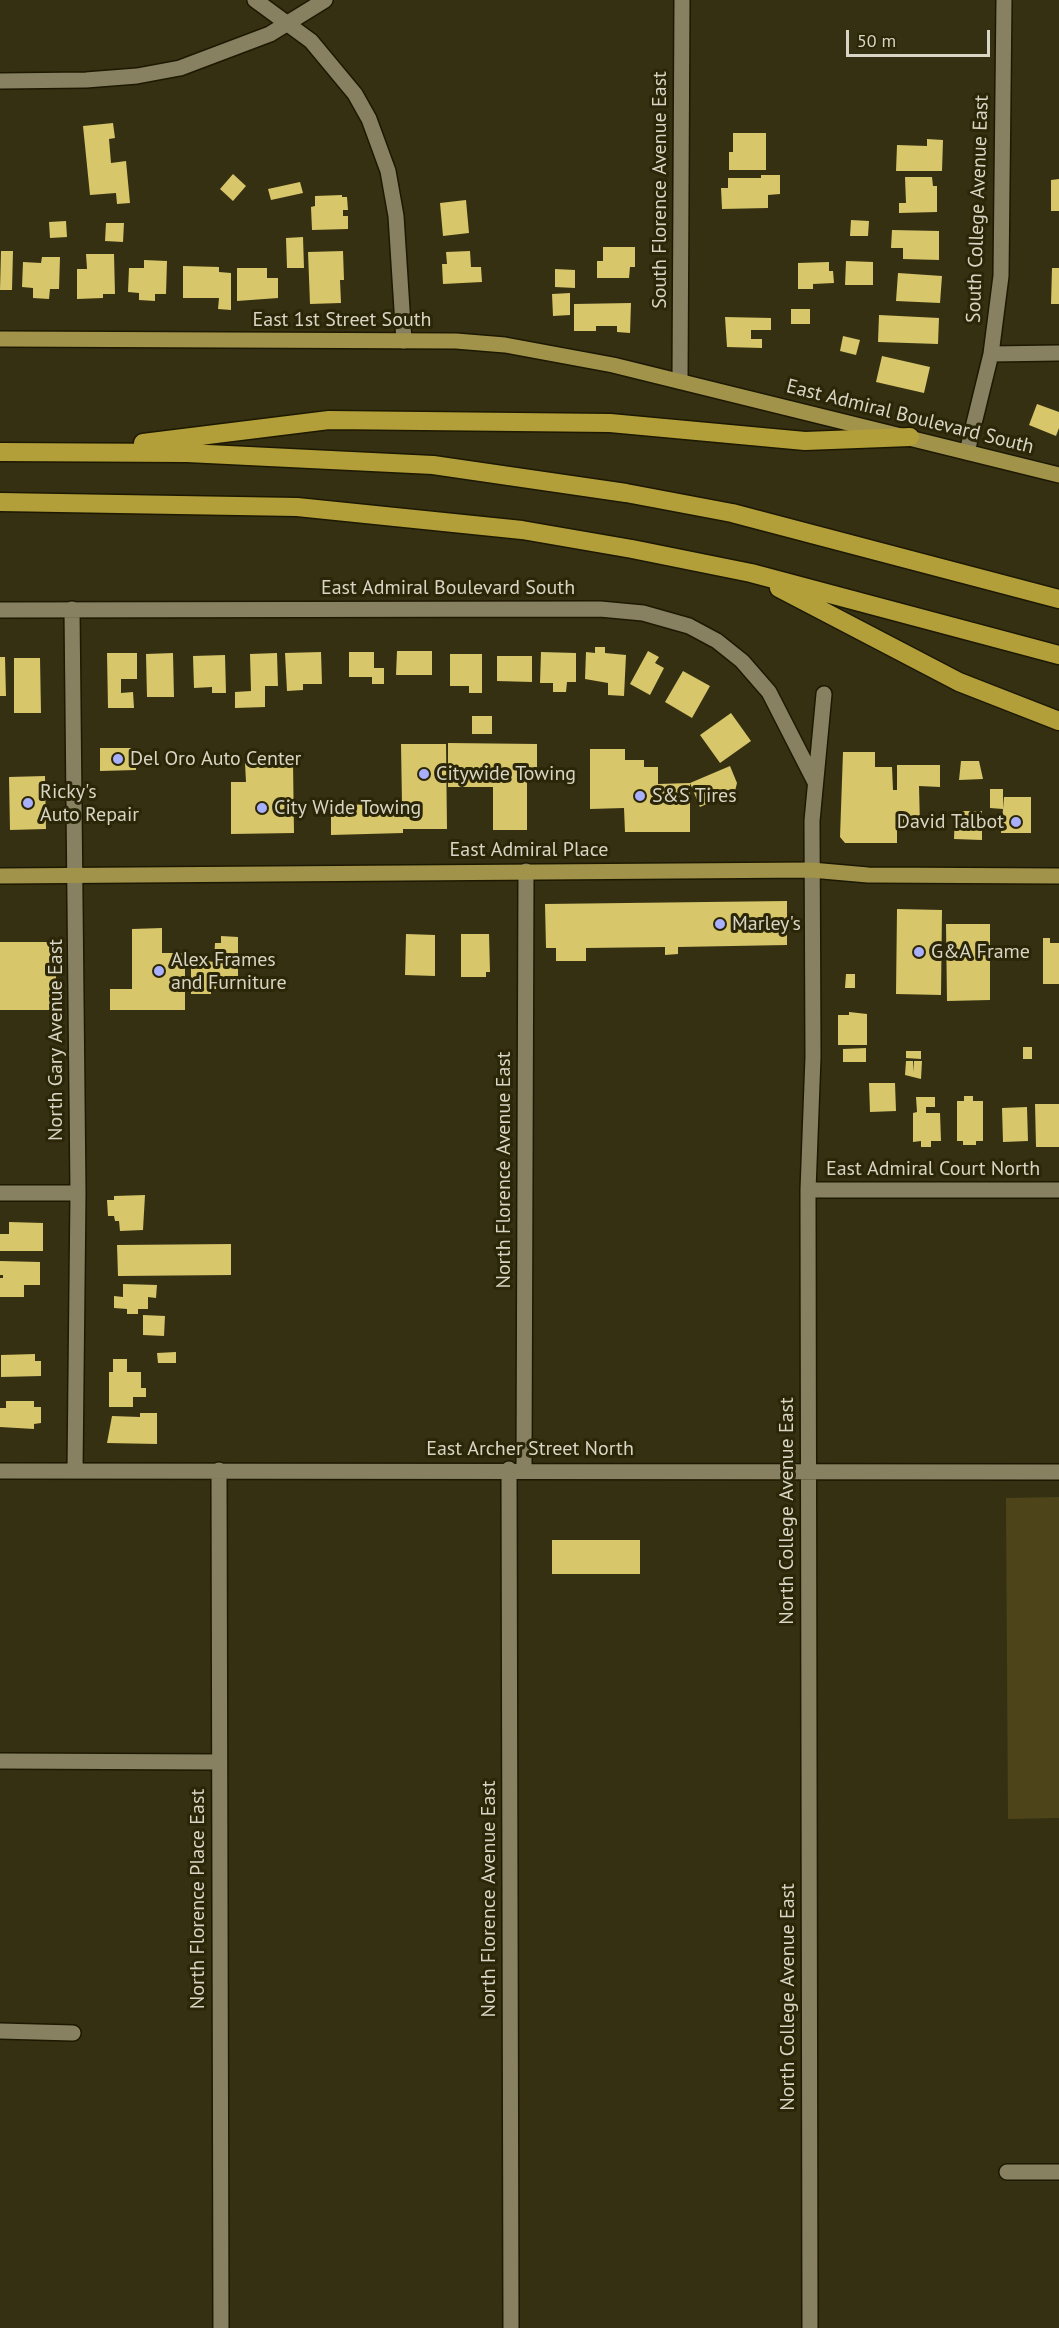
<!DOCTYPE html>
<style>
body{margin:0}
#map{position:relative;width:1059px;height:2328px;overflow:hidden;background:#363013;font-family:"PT Sans",sans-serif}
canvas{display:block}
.scale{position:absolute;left:846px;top:30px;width:144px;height:27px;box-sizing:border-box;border:3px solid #d8d5c4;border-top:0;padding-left:8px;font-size:18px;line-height:21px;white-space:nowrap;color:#d8d5c4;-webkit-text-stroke:4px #2c2608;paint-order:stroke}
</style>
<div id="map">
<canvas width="1059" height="2328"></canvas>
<div class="scale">50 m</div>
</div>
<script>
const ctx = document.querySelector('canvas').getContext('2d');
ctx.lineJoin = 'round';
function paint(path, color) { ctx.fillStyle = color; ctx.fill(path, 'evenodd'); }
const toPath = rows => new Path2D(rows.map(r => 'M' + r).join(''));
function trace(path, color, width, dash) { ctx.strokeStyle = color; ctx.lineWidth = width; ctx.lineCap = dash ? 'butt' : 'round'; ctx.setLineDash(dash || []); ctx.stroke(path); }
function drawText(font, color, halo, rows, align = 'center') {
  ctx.font = font + ' "PT Sans",sans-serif'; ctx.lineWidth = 6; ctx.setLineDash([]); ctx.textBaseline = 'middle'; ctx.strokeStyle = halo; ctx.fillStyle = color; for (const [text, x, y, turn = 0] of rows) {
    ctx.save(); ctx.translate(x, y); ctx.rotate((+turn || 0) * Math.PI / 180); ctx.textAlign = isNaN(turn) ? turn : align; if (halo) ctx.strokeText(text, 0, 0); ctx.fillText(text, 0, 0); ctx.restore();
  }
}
const green = toPath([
 [1059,1497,1059,1818,1008,1819,1006,1498]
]);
const building = toPath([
 [113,123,115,138,109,139,111,163,126,161,130,203,117,204,116,193,90,195,83,126],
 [733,133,766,133,766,170,729,170,729,152,733,152],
 [927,139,943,140,942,171,896,171,897,145,927,146],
 [233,174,246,186,233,201,220,189],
 [761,175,780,175,780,194,768,195,768,208,722,209,721,188,728,188,728,178,761,178],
 [905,177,932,177,933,186,937,186,937,212,899,213,899,203,906,203],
 [1059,179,1059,211,1051,211,1051,180],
 [300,182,303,193,271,200,268,189],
 [342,195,342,197,347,197,348,210,343,210,343,216,348,216,348,229,312,230,311,207,315,206,315,196],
 [466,200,469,233,443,236,440,203],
 [851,220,869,221,868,236,850,236],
 [66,221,67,237,50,238,49,222],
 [106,223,124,223,123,242,105,241],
 [892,230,939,231,939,260,903,259,903,248,891,248],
 [303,237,304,268,287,268,286,238],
 [603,247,635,247,635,267,630,267,629,278,597,278,597,261,603,261],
 [1,251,13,251,12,290,0,290],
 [343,251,344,280,340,280,341,303,310,304,308,252],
 [470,251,471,267,481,267,482,282,443,284,442,264,447,264,446,252],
 [86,254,114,254,115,294,103,294,103,298,77,299,77,269,87,269],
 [42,257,60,257,59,289,50,289,49,299,33,298,33,288,22,287,23,262,41,263],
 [144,260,167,261,166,294,155,294,155,301,139,300,139,293,128,292,129,268,144,268],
 [846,261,873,262,873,285,845,285],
 [829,262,829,271,833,271,834,283,813,284,813,289,798,289,798,263],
 [183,266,219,267,219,272,231,273,231,310,218,309,219,298,183,298],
 [237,268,267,268,267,278,278,278,278,298,237,301],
 [1052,268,1059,268,1059,304,1051,304],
 [555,269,575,270,575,288,555,287],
 [898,273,942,276,940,303,896,301],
 [570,293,570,315,553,316,552,294],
 [631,303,630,333,617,332,617,326,596,326,596,331,574,331,574,304],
 [791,309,810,309,810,324,791,324],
 [879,315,939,318,938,344,878,342],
 [725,317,771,318,771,330,751,330,751,339,762,339,762,348,727,347],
 [843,336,860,340,856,355,840,351],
 [882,356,930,367,924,393,876,382],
 [1037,404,1059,412,1059,428,1056,436,1029,425],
 [595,647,605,647,605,653,626,655,624,696,608,695,608,683,585,679,586,652,595,653],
 [397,651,432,651,432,675,396,675],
 [648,651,659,657,655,663,664,668,650,695,630,684],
 [321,652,322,684,303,684,303,690,287,691,285,653],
 [349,652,374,652,374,668,384,668,384,684,372,684,372,677,349,677],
 [541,652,576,653,576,682,567,682,566,692,553,692,553,683,540,683],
 [107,653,137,653,137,679,121,679,121,693,133,692,134,708,108,708],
 [173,653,174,697,147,697,146,654],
 [277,653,278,686,265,686,265,707,235,708,235,692,251,691,250,654],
 [450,654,482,654,482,693,469,693,469,686,450,686],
 [225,655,226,693,212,693,212,687,194,688,193,656],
 [497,656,532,656,532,682,497,681],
 [0,657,5,657,6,696,0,696],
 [14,658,40,658,41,713,14,713],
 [683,671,710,686,692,718,665,702],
 [731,713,751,741,720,763,700,735],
 [472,716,492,716,492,734,472,734],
 [448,743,537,744,537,769,527,769,527,830,493,830,493,787,448,787],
 [401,744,446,744,447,829,403,829,403,833,331,835,331,805,402,804],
 [100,748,136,748,136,770,100,771],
 [590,749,625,749,625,760,644,760,644,767,658,767,658,784,690,783,690,832,625,832,624,808,590,809],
 [843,752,875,752,875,767,892,767,893,790,897,790,897,765,940,765,940,787,919,786,920,826,897,825,897,843,845,843,840,837],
 [961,761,979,761,983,779,959,780],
 [293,762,294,833,231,834,231,782,246,782,245,763],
 [730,766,737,783,735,791,700,807,690,783],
 [45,776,46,829,10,830,9,777],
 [990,789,1003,789,1003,809,990,808],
 [1004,797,1031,797,1031,833,1001,833],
 [955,811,982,811,982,840,954,839],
 [787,901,787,945,678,947,678,954,665,955,665,947,586,948,586,961,556,961,556,948,546,948,545,904],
 [897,909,942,910,941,995,896,994],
 [946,924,990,924,990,1000,947,1001],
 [162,928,162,953,185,953,185,1010,110,1010,110,989,132,989,132,929],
 [406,934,435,935,435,976,405,975],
 [461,934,489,934,490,972,486,972,486,977,461,977],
 [221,936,238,937,238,979,216,979,216,989,211,989,211,994,191,994,191,959,214,962,215,943,221,943],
 [1043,938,1050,938,1050,943,1059,943,1059,984,1043,984],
 [0,942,56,942,56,1010,0,1010],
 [846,974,855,974,855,988,845,988],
 [849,1012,867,1014,867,1045,838,1045,838,1015,849,1015],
 [1023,1047,1032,1047,1032,1059,1023,1059],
 [866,1048,866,1062,843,1062,843,1049],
 [906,1051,921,1051,921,1059,906,1058],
 [906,1061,913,1061,914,1072,914,1061,922,1061,921,1079,905,1075],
 [869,1083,895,1083,896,1111,870,1112],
 [964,1096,973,1096,973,1101,983,1101,983,1141,976,1141,976,1145,963,1145,963,1141,957,1141,957,1101,964,1101],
 [916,1097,935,1097,935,1107,926,1107,926,1113,940,1113,941,1141,931,1141,931,1147,921,1147,921,1141,913,1142,913,1113,917,1112],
 [1035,1104,1059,1104,1059,1147,1036,1147],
 [1027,1107,1028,1141,1003,1142,1002,1108],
 [145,1195,143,1230,120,1231,119,1221,115,1221,114,1216,108,1216,107,1200,114,1200,114,1196],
 [9,1222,43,1223,43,1251,0,1251,0,1234,9,1234],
 [231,1244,231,1275,118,1276,117,1245],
 [0,1261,40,1262,40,1285,24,1285,24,1297,0,1297,0,1278,3,1278,3,1275,0,1275],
 [123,1284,157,1285,156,1298,148,1297,148,1309,138,1309,138,1314,127,1314,127,1309,114,1308,114,1296,123,1297],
 [143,1315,165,1316,164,1336,143,1335],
 [176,1352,176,1363,158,1363,157,1353],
 [35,1354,35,1361,41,1361,41,1376,1,1377,1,1355],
 [113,1359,127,1359,127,1372,141,1372,141,1388,146,1388,146,1397,133,1397,133,1407,109,1407,109,1372,113,1372],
 [6,1401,34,1401,34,1407,41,1407,41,1423,34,1424,34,1429,0,1427,0,1408,6,1408],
 [140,1413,157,1413,157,1444,107,1443,112,1416,140,1417],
 [552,1540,640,1540,640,1574,552,1574]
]);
const minor = toPath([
 [255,0,311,41,355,94,369,119,388,171,396,216,404,341],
 [0,81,86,80,137,76,180,68,270,34,325,0],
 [991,354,1059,353],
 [680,381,682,0],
 [967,452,991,354,1001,276,1004,0],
 [72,609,78,1193,75,1470],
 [0,610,600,609,643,613,689,626,717,641,742,661,769,692,815,782],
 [808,1190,1059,1190],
 [0,1193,78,1193],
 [509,1469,511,2328],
 [524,1469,526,871],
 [219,1470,221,2328],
 [0,1471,1059,1472],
 [0,1761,219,1762],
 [0,2031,73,2033],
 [1007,2172,1059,2172],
 [810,2328,808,1190,813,1057,812,821,824,694]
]);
const major = toPath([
 [0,339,456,341,505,345,613,365,1059,475],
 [0,876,811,870,868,875,1059,876]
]);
const highway = toPath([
 [143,443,329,420,610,423,805,441,910,437],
 [0,452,187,453,433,465,626,493,732,513,1059,599],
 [0,502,297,507,522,530,632,549,751,573,1059,655],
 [779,588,959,682,1059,721]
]);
const markers = [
 [118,759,6,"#a8b0fc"],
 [424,774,6,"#a8b0fc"],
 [640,796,6,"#a8b0fc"],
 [28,803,6,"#a8b0fc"],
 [262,808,6,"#a8b0fc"],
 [1016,822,6,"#a8b0fc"],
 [720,924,6,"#a8b0fc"],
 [919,952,6,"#a8b0fc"],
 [159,971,6,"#a8b0fc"]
];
const streetNames = [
 ["South Florence Avenue East",660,190,-90],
 ["South College Avenue East",978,209,-88],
 ["East 1st Street South",342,320],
 ["East Admiral Boulevard South",910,417,14],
 ["East Admiral Boulevard South",448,588],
 ["East Admiral Place",529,850],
 ["North Gary Avenue East",56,1040,-90],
 ["East Admiral Court North",933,1169],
 ["North Florence Avenue East",504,1170,-90],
 ["East Archer Street North",530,1449],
 ["North College Avenue East",787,1511,-90],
 ["North Florence Place East",198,1899,-90],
 ["North Florence Avenue East",489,1899,-90],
 ["North College Avenue East",788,1997,-90]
];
const poiNames = [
 ["Del Oro Auto Center",130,759],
 ["Citywide Towing",436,774],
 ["Ricky's",40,792],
 ["Auto Repair",40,815],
 ["S&S Tires",652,796],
 ["City Wide Towing",274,808],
 ["David Talbot",1004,822,"right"],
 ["Marley's",732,924],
 ["G&A Frame",931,952],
 ["Alex Frames",171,960],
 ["and Furniture",171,983]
];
paint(green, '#4d4519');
paint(building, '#d7c66a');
trace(minor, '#1d1800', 18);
trace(major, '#1d1800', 18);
trace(highway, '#1d1800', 21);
trace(minor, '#878162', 15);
trace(major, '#a1934a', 15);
trace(highway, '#b29f3a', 18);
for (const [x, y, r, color] of markers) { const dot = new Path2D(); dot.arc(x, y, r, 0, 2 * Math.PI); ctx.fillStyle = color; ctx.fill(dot); trace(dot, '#2c2608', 2); }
drawText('20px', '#d8d5c4', '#2c2608', streetNames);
drawText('20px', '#d8d5c4', '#2c2608', poiNames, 'left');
</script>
